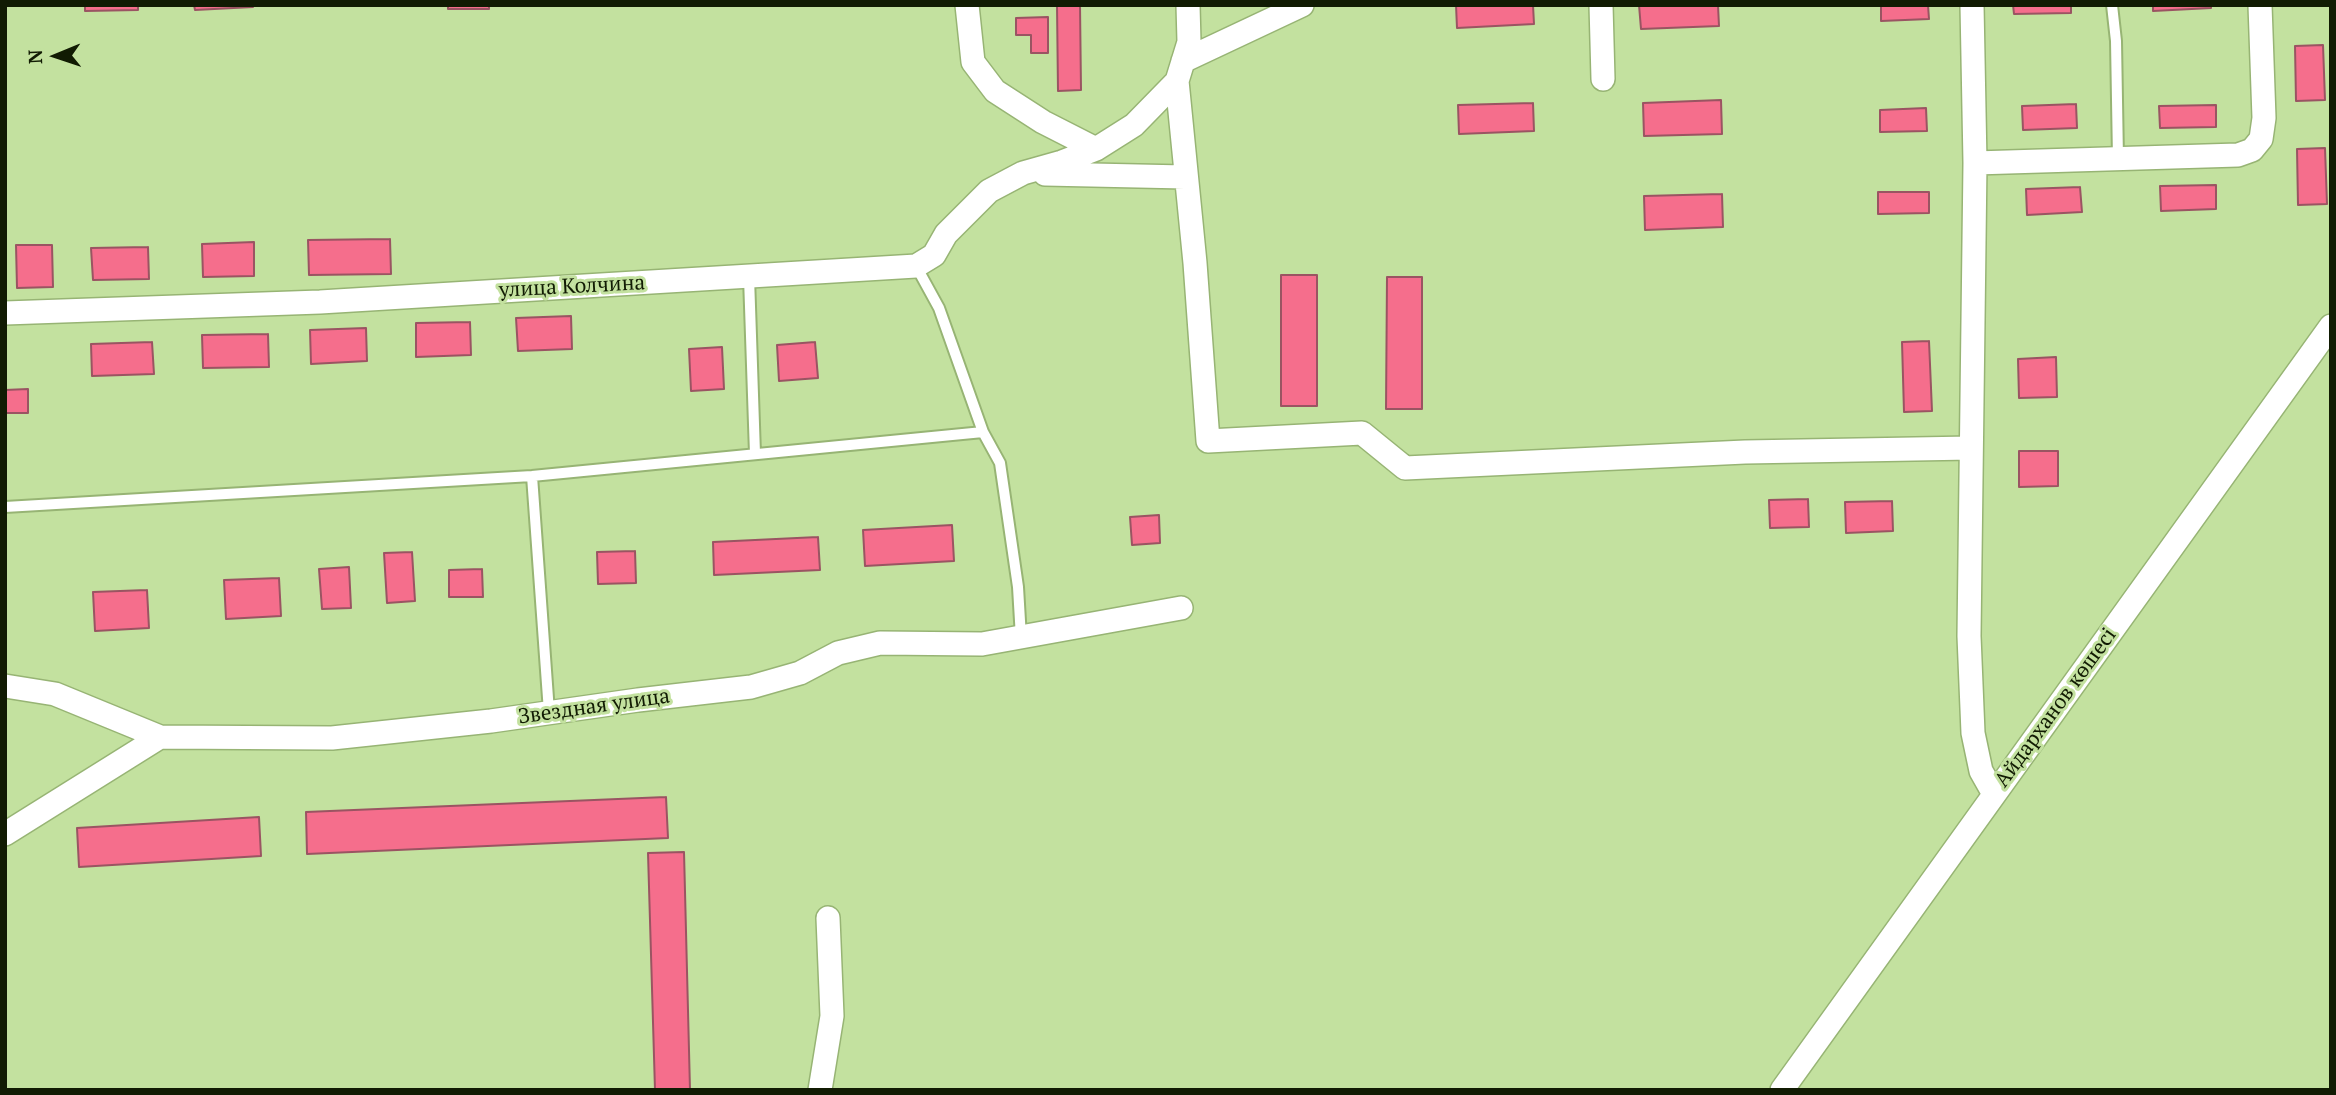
<!DOCTYPE html>
<meta charset="utf-8">
<style>
body{margin:0}
#map{position:relative;width:2336px;height:1095px;overflow:hidden;background:#c3e19f;font-family:"PT Serif",serif}
canvas{display:block}
.frame{position:absolute;inset:0;border:7px solid #111b03;pointer-events:none}
.north{position:absolute;left:21px;top:21px;width:70px;height:70px;-webkit-text-stroke:5px #c3e19f;paint-order:stroke;rotate:268deg;font-size:19px;font-weight:700;line-height:28px;text-align:center;color:#111b03}
.north::after{content:'';display:block;margin:auto;width:24px;height:32px;background:#111b03;clip-path:polygon(50% 0,100% 100%,50% 72%,0 100%)}
</style>
<div id="map">
<canvas width="2336" height="1095"></canvas>
<div class="frame"></div>
<div class="north">N</div>
</div>
<script>
const ctx = document.querySelector('canvas').getContext('2d');
ctx.lineJoin = 'round';
function paint(path, color) { ctx.fillStyle = color; ctx.fill(path, 'evenodd'); }
const toPath = rows => new Path2D(rows.map(r => 'M' + r).join(''));
function trace(path, color, width, dash) { ctx.strokeStyle = color; ctx.lineWidth = width; ctx.lineCap = dash ? 'butt' : 'round'; ctx.setLineDash(dash || []); ctx.stroke(path); }
function drawText(font, color, halo, rows, align = 'center') {
  ctx.font = font + ' "PT Serif",serif'; ctx.lineWidth = 6; ctx.setLineDash([]); ctx.textBaseline = 'middle'; ctx.strokeStyle = halo; ctx.fillStyle = color; for (const [text, x, y, turn = 0] of rows) {
    ctx.save(); ctx.translate(x, y); ctx.rotate((+turn || 0) * Math.PI / 180); ctx.textAlign = isNaN(turn) ? turn : align; if (halo) ctx.strokeText(text, 0, 0); ctx.fillText(text, 0, 0); ctx.restore();
  }
}
const building = toPath([
 [85,5,138,5,138,10,85,11,85,5],
 [194,5,253,5,253,7,195,10,194,5],
 [448,5,489,5,489,9,448,9,448,5],
 [1057,5,1080,5,1081,90,1058,91,1057,5],
 [1456,5,1533,5,1534,24,1457,28,1456,5],
 [1639,5,1718,5,1719,26,1641,29,1639,5],
 [1881,5,1928,5,1929,19,1881,21,1881,5],
 [2013,5,2071,5,2071,13,2014,14,2013,5],
 [2153,5,2211,5,2211,8,2153,11,2153,5],
 [1048,17,1048,53,1031,53,1031,35,1016,35,1016,18,1048,17],
 [2323,45,2325,100,2296,101,2295,46,2323,45],
 [1721,100,1722,134,1644,136,1643,103,1721,100],
 [1533,103,1534,131,1459,134,1458,105,1533,103],
 [2076,104,2077,128,2023,130,2022,106,2076,104],
 [2216,105,2216,127,2160,128,2159,106,2216,105],
 [1926,108,1927,131,1880,132,1880,110,1926,108],
 [2325,148,2327,204,2298,205,2297,149,2325,148],
 [2216,185,2216,209,2161,211,2160,186,2216,185],
 [2080,187,2082,212,2027,215,2026,189,2080,187],
 [1878,192,1929,192,1929,213,1878,214,1878,192],
 [1722,194,1723,227,1645,230,1644,196,1722,194],
 [390,239,391,274,309,275,308,240,390,239],
 [254,242,254,276,203,277,202,244,254,242],
 [16,245,52,245,53,287,17,288,16,245],
 [148,247,149,279,93,280,91,248,148,247],
 [1281,275,1317,275,1317,406,1281,406,1281,275],
 [1387,277,1422,277,1422,409,1386,409,1387,277],
 [571,316,572,349,518,351,516,318,571,316],
 [470,322,471,355,416,357,416,323,470,322],
 [366,328,367,361,311,364,310,330,366,328],
 [268,334,269,367,203,368,202,335,268,334],
 [1929,341,1932,411,1904,412,1902,342,1929,341],
 [152,342,154,374,92,376,91,344,152,342],
 [815,342,818,378,779,381,777,345,815,342],
 [722,347,724,389,691,391,689,349,722,347],
 [2056,357,2057,397,2019,398,2018,359,2056,357],
 [28,389,28,413,5,413,5,390,28,389],
 [2019,451,2058,451,2058,486,2019,487,2019,451],
 [1808,499,1809,527,1770,528,1769,500,1808,499],
 [1892,501,1893,531,1846,533,1845,502,1892,501],
 [1159,515,1160,543,1132,545,1130,517,1159,515],
 [952,525,954,561,865,566,863,530,952,525],
 [818,537,820,570,714,575,713,542,818,537],
 [635,551,636,583,598,584,597,552,635,551],
 [412,552,415,601,387,603,384,553,412,552],
 [349,567,351,608,322,609,319,569,349,567],
 [482,569,483,597,449,597,449,570,482,569],
 [279,578,281,616,226,619,224,580,279,578],
 [147,590,149,628,95,631,93,592,147,590],
 [666,797,668,838,307,854,306,812,666,797],
 [259,817,261,856,79,867,77,828,259,817],
 [684,852,690,1090,655,1090,648,853,684,852]
]);
const lane = toPath([
 [2112,5,2116,41,2118,159],
 [916,266,939,308,983,432,1000,463,1018,587,1021,638],
 [749,277,755,454],
 [532,476,549,712],
 [5,507,532,476,983,432]
]);
const street = toPath([
 [967,5,973,62,995,91,1043,122,1096,149],
 [1601,5,1603,79],
 [1972,5,1975,163,1969,636,1973,733,1981,771,1994,794],
 [1183,61,1302,5],
 [1177,81,1195,263,1208,441,1362,433,1405,468,1745,452,1971,448],
 [1975,163,2238,155,2252,150,2261,139,2264,118,2260,5],
 [1045,174,1185,177],
 [5,313,320,302,916,266,934,255,946,234,989,191,1023,173,1062,162,1096,149,1134,125,1177,81,1189,42,1188,5],
 [5,686,55,694,160,737,332,738,491,721,638,700,751,687,800,673,838,653,880,643,982,644,1181,608],
 [5,834,160,737],
 [820,1090,832,1016,828,918],
 [1782,1090,2331,326]
]);
const streetNames = [
 ["улица Колчина",572,287,-3],
 ["Звездная улица",594,707,-8],
 ["Айдарханов көшесі",2056,708,-54]
];
paint(building, '#f56e8c');
trace(building, '#9a5462', 2);
trace(lane, '#97b474', 14);
trace(street, '#97b474', 26);
trace(lane, '#fff', 10);
trace(street, '#fff', 23);
drawText('21px', '#111b03', '#c3e19f', streetNames);
</script>
